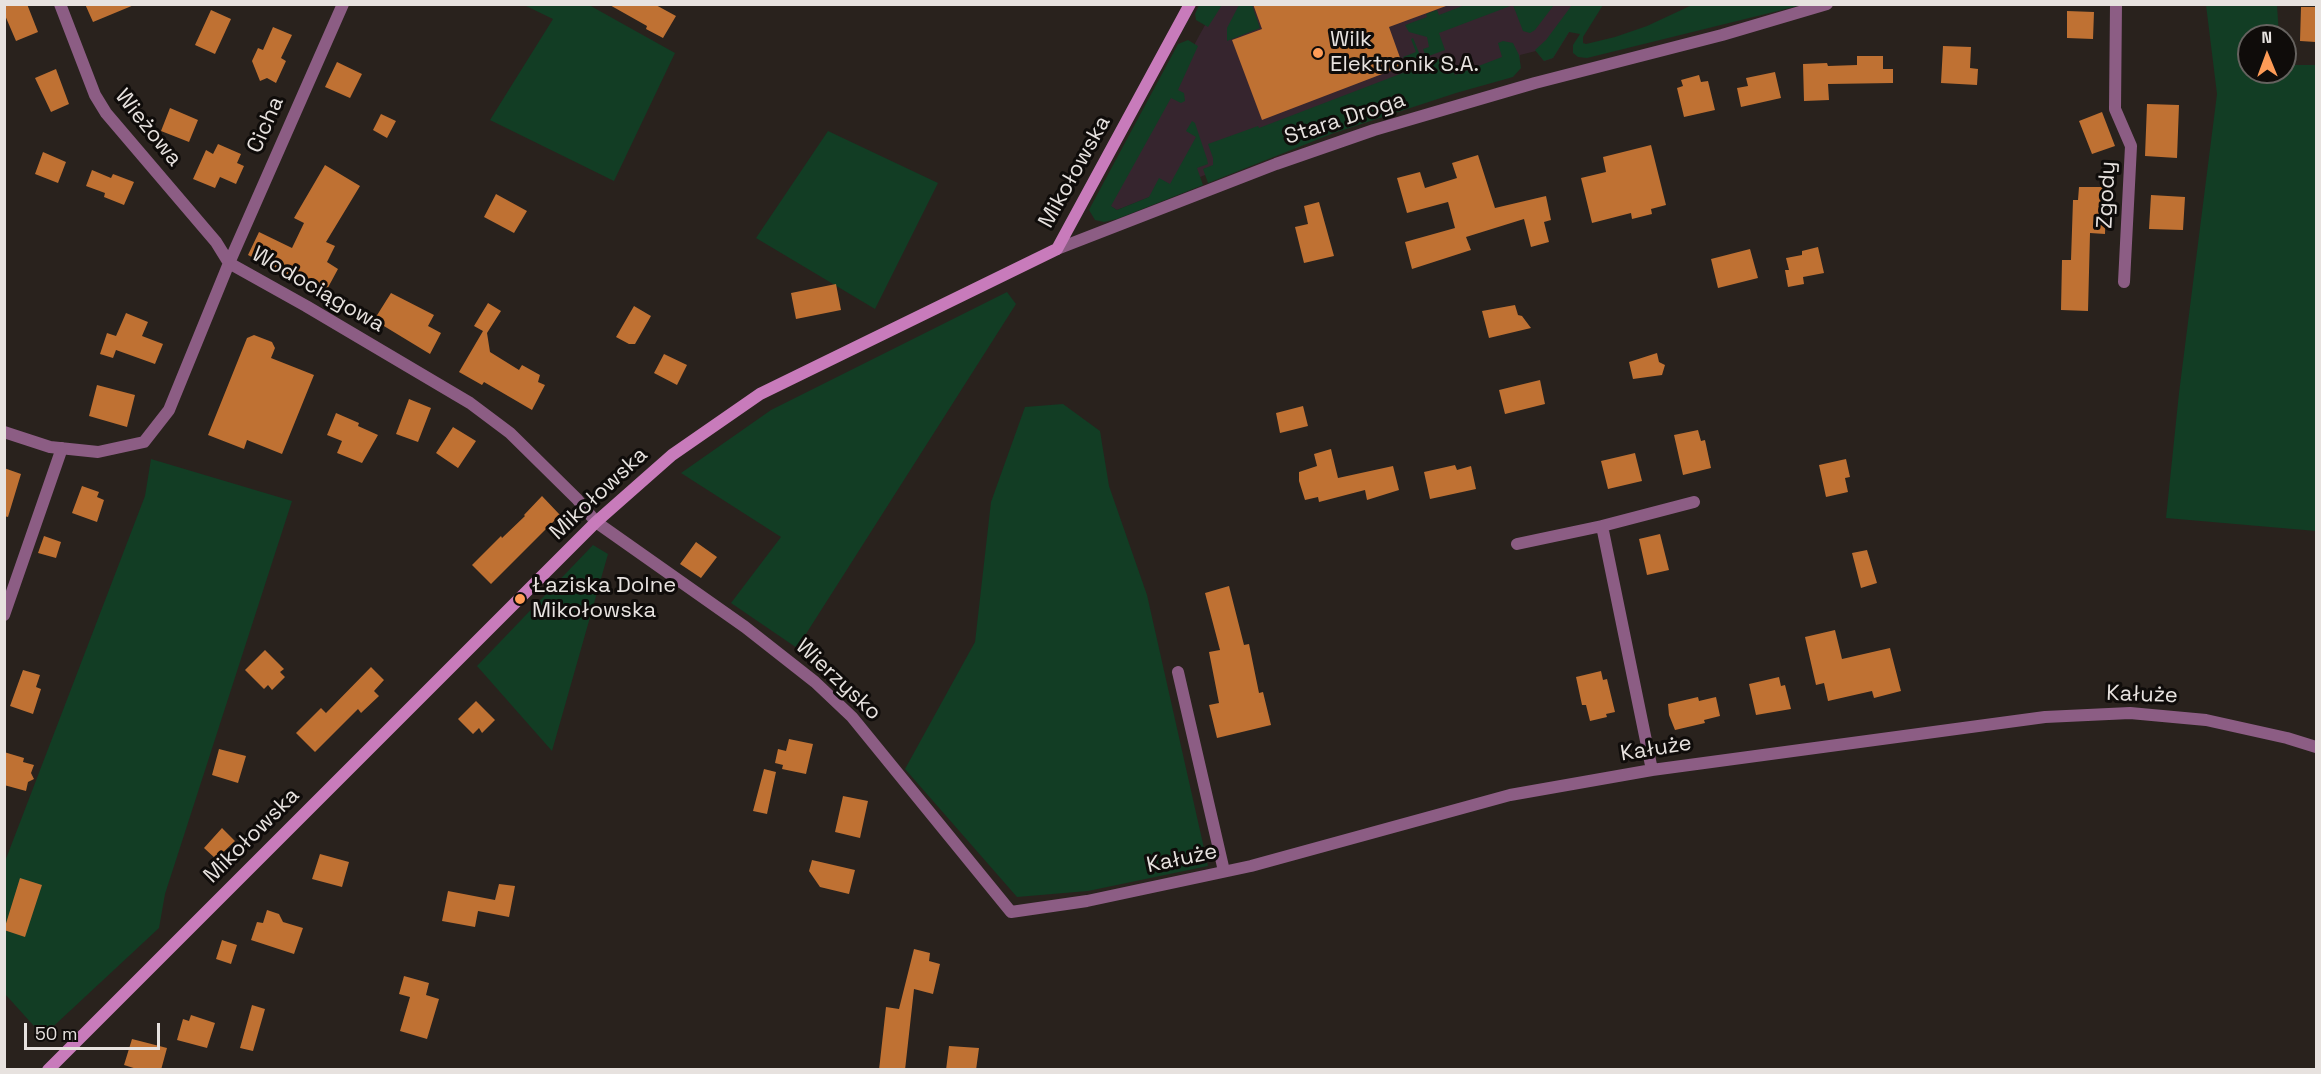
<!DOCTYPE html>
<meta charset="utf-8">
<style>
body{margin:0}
#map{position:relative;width:2321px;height:1074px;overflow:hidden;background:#29221d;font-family:"Space Grotesk",sans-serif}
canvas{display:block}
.frame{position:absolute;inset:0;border:6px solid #e7e2df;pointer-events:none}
.north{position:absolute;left:2237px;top:24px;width:60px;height:60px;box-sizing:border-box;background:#0f0c0a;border:2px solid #65625f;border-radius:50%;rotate:359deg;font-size:16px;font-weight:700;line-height:24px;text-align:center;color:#e7e2df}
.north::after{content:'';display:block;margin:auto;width:21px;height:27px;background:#fe9c57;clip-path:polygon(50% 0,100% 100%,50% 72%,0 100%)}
.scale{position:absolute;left:24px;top:1023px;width:136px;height:27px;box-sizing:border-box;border:3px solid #e7e2df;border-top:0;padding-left:8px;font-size:18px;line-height:21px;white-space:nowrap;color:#e7e2df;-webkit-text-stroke:4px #0f0c0a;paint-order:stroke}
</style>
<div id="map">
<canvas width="2321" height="1074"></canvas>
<div class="frame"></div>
<div class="north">N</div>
<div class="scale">50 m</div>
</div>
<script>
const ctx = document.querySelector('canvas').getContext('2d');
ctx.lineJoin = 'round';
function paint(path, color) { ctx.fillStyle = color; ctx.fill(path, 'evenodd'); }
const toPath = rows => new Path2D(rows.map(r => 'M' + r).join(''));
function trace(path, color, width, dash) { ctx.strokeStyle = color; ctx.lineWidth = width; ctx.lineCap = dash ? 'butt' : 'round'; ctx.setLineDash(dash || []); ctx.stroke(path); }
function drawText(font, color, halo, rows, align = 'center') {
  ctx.font = font + ' "Space Grotesk",sans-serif'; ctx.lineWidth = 6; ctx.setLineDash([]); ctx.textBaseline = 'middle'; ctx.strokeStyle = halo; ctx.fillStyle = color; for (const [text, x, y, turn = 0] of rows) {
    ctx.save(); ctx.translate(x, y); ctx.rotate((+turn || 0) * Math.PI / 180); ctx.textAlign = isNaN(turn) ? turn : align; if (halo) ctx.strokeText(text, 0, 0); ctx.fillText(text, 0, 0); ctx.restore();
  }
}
const industrial = toPath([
 [1216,5,1586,5,1553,58,1544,61,1536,51,1520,55,1519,66,1406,95,1117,210,1107,204]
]);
const green = toPath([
 [524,5,589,5,675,53,614,181,490,120,553,19],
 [1199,5,1222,5,1208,27,1196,20,1195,14],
 [1239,5,1252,5,1260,28,1227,41,1227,28],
 [1465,5,1465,4,1554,5,1535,30,1530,33,1523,31,1513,5,1439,33,1445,50,1426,57,1423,49,1429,47,1427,37,1409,32,1405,25,1427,17,1426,14,1437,10,1439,15],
 [1572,5,1603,5,1583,37,1583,43,1586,44,1615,37,1647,26,1692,5,1802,5,1587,58,1578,57,1573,53,1573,45,1580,34,1569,32,1553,58,1544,61,1535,50,1546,40],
 [2206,5,2277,5,2279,36,2249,36,2249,72,2285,72,2285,65,2316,65,2316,531,2166,518,2179,393,2217,94],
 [1413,38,1422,60,1406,66,1403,57,1416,52,1411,39],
 [1188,40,1198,46,1178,90,1184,93,1185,101,1181,103,1171,98,1111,206,1117,210,1149,197,1159,178,1170,184,1196,137,1186,131,1192,121,1195,123,1207,159,1208,164,1197,168,1203,185,1117,219,1104,222,1095,220,1089,210,1091,206,1178,44],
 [1503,41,1513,43,1519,55,1521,68,1513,77,1456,93,1334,133,1208,183,1203,169,1213,165,1213,158,1208,144,1258,126,1259,128,1447,56,1455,75,1502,57,1498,43],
 [828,131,938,183,875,309,756,238],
 [1007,292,1016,304,797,648,731,603,781,537,681,473,771,410],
 [1063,404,1100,431,1109,486,1147,595,1208,866,1088,891,1017,897,905,769,975,642,991,502,1025,407],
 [151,459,292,501,165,894,159,928,43,1036,5,994,4,864,145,496],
 [593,545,608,554,552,751,477,666]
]);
const building = toPath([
 [4,4,27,4,38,32,16,41,4,13],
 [85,4,134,4,134,5,93,22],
 [608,4,654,4,676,16,663,38,646,29,647,26],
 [1253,4,1446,4,1446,6,1389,27,1403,66,1262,120,1232,40,1262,29],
 [2301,7,2316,7,2316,42,2300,41],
 [211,10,231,19,215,54,195,45],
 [2067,11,2094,12,2093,39,2067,38],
 [273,27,292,35,281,58,286,61,276,83,267,78,260,81,252,61,258,48,263,50],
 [1943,46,1971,47,1970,68,1978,69,1977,85,1941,83],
 [1857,56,1883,56,1883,69,1893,69,1893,83,1828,84,1829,100,1804,101,1803,64,1827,63,1828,66,1857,65],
 [337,62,362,74,350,98,325,87],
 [56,69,69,104,51,112,35,78],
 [1775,72,1781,98,1741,107,1737,88,1748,86,1746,78],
 [1699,75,1701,82,1708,81,1715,110,1684,117,1677,88,1683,86,1681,80],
 [2147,104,2179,105,2177,158,2145,156],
 [170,108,198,120,189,142,161,131],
 [2102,112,2115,146,2092,154,2079,121],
 [381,114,396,121,387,138,373,130],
 [218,144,241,154,237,163,244,166,236,184,220,177,215,188,193,179,206,150,213,154],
 [1651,145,1666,205,1651,209,1652,214,1632,219,1631,213,1592,223,1581,178,1606,172,1603,157],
 [43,152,66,162,58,183,35,174],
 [1478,155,1495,208,1546,196,1551,220,1544,222,1549,242,1531,247,1524,219,1466,237,1471,250,1412,269,1405,242,1455,228,1448,202,1407,213,1397,178,1420,172,1425,188,1457,178,1452,163],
 [325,165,360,186,326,242,335,246,327,262,338,269,325,293,292,274,290,277,248,255,259,232,292,248,304,223,294,218],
 [92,170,111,178,113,174,134,182,124,205,104,197,105,193,86,186],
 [2079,187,2103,187,2103,200,2106,200,2105,234,2090,233,2088,311,2061,310,2062,260,2071,260,2073,200,2078,200],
 [496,194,527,211,514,233,484,217],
 [2151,195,2185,197,2183,230,2149,229],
 [1319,202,1334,256,1304,263,1295,227,1308,224,1304,206],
 [1818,247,1824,273,1803,277,1804,284,1788,287,1785,270,1789,270,1786,258,1802,255,1802,251],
 [1750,249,1758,278,1718,288,1711,259],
 [836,284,841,310,796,319,791,293],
 [391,293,434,315,428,326,441,333,430,354,374,320],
 [488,303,501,311,487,333,490,352,519,370,522,365,540,375,538,382,545,385,532,410,484,382,482,385,459,372,483,331,474,326],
 [1515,305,1518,315,1522,316,1531,328,1489,338,1482,311],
 [634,306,651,316,635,344,629,344,616,337],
 [126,313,148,322,142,336,163,344,155,364,116,350,113,358,100,354,107,333,116,336],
 [254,335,272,342,275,348,271,358,314,375,282,454,247,440,244,449,208,435,247,338],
 [1657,353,1659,362,1665,365,1662,375,1633,379,1629,362],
 [664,354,687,365,677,385,654,373],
 [1540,380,1545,404,1505,414,1499,390],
 [97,385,135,395,127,427,89,416],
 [409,399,431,408,418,442,396,434],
 [1303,406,1308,426,1280,433,1276,413],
 [336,413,359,423,358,426,378,435,362,463,337,453,342,441,327,435],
 [453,427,476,441,458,468,436,453],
 [1698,430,1701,441,1705,440,1711,468,1683,475,1674,435],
 [1331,449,1338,478,1393,466,1399,490,1367,500,1365,490,1319,502,1318,497,1305,500,1299,481,1299,472,1317,466,1314,454],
 [1635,453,1642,481,1608,489,1601,461],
 [1846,459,1850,477,1845,478,1848,492,1826,497,1819,465],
 [1455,465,1457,470,1471,466,1476,489,1430,499,1424,472],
 [4,468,21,474,8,517,4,516],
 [82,486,99,492,97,497,104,500,97,522,72,513],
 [542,496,560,515,491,584,472,565,501,536,502,538,525,516,524,515],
 [1660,534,1669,570,1647,575,1639,539],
 [44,536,61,542,56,558,38,553],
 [696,542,717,557,701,578,680,564],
 [1867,550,1877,583,1861,588,1852,553],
 [1229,586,1244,645,1249,644,1259,693,1263,692,1271,725,1217,738,1209,705,1219,703,1209,652,1220,650,1205,593],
 [1835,630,1842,659,1890,648,1901,691,1874,698,1872,691,1828,701,1824,683,1816,685,1805,637],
 [265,650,284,669,280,672,285,677,272,690,268,685,264,689,245,670],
 [371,667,384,680,374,691,379,696,361,713,358,709,315,752,296,733,321,708,326,713],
 [23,670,40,675,36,687,41,689,33,714,10,706],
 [1601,671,1603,680,1607,679,1615,712,1606,714,1607,717,1590,721,1586,705,1582,705,1576,677],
 [1779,677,1781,686,1785,685,1791,709,1756,715,1749,684],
 [1698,697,1699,701,1716,697,1720,716,1704,720,1705,723,1675,730,1669,715,1668,704],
 [476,701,495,720,482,733,479,728,473,734,458,719],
 [789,739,813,744,806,774,782,769,783,765,775,763,778,749,786,751],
 [219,749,246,756,238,783,212,775],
 [4,752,24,758,23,762,34,765,31,773,34,779,28,782,26,791,4,785],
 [764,769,776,772,767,814,753,811],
 [843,796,868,801,860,838,835,832],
 [222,828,235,841,216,859,204,848],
 [320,854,349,862,342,887,312,879],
 [812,860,855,870,849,894,820,887,809,871],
 [20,878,42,885,25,937,4,930],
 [499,884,515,886,509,917,478,911,475,927,442,921,448,891,495,900],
 [267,910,279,914,283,922,303,928,294,954,251,940,257,922,263,923],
 [222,940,237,945,231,964,216,959],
 [914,949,930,953,929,961,940,964,933,994,914,989,905,1070,879,1070,886,1007,899,1009],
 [404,976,429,983,426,995,439,999,427,1039,400,1031,410,997,399,994],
 [252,1005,265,1009,253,1051,240,1048],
 [191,1015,215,1023,207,1048,177,1040,183,1019,189,1021],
 [132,1039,167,1048,161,1070,140,1070,124,1065],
 [949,1046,979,1048,976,1070,946,1070]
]);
const street = toPath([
 [60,4,95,95,106,113,216,242,229,263,306,306,470,403,510,433,577,499,596,522,745,627,815,682,852,717,1011,912,1087,901,1251,866,1510,795,1652,770,2045,717,2130,713,2206,720,2287,738,2316,747],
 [2116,4,2115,109,2131,146,2124,282],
 [1057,249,1276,164,1374,130,1535,83,1722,35,1827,4],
 [4,432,50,447,98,452,144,442,169,410,229,263,343,4],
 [1602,526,1694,502],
 [1517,544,1602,526,1652,770],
 [4,615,62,448],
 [1178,672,1224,871]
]);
const secondary = toPath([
 [48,1070,596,522,672,455,760,394,1057,249,1190,4]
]);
const markers = [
 [1318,53,6,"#fe9c57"],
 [520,599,6,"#fe9c57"]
];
const poiNames = [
 ["Wilk",1330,40],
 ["Elektronik S.A.",1330,65],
 ["Łaziska Dolne",532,586],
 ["Mikołowska",532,611]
];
const streetNames = [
 ["Stara Droga",1345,119,-18],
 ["Cicha",266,125,-66],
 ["Wieżowa",148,128,51],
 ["Mikołowska",1075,172,-61],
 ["Zgody",2107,195,-87],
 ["Wodociągowa",318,290,30],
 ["Mikołowska",599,494,-43],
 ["Wierzysko",838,680,43],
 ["Kałuże",2142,695,2],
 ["Kałuże",1656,749,-9],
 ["Mikołowska",252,836,-45],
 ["Kałuże",1182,859,-12]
];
paint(industrial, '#36252e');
paint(green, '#123d24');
paint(building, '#bf7133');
trace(street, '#8c5d84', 12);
trace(secondary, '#c87bbb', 12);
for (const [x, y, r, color] of markers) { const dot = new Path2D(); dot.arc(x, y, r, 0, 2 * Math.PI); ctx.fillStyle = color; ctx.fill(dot); trace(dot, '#0f0c0a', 2); }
drawText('22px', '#e7e2df', '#0f0c0a', poiNames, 'left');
drawText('22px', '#e7e2df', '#0f0c0a', streetNames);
</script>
